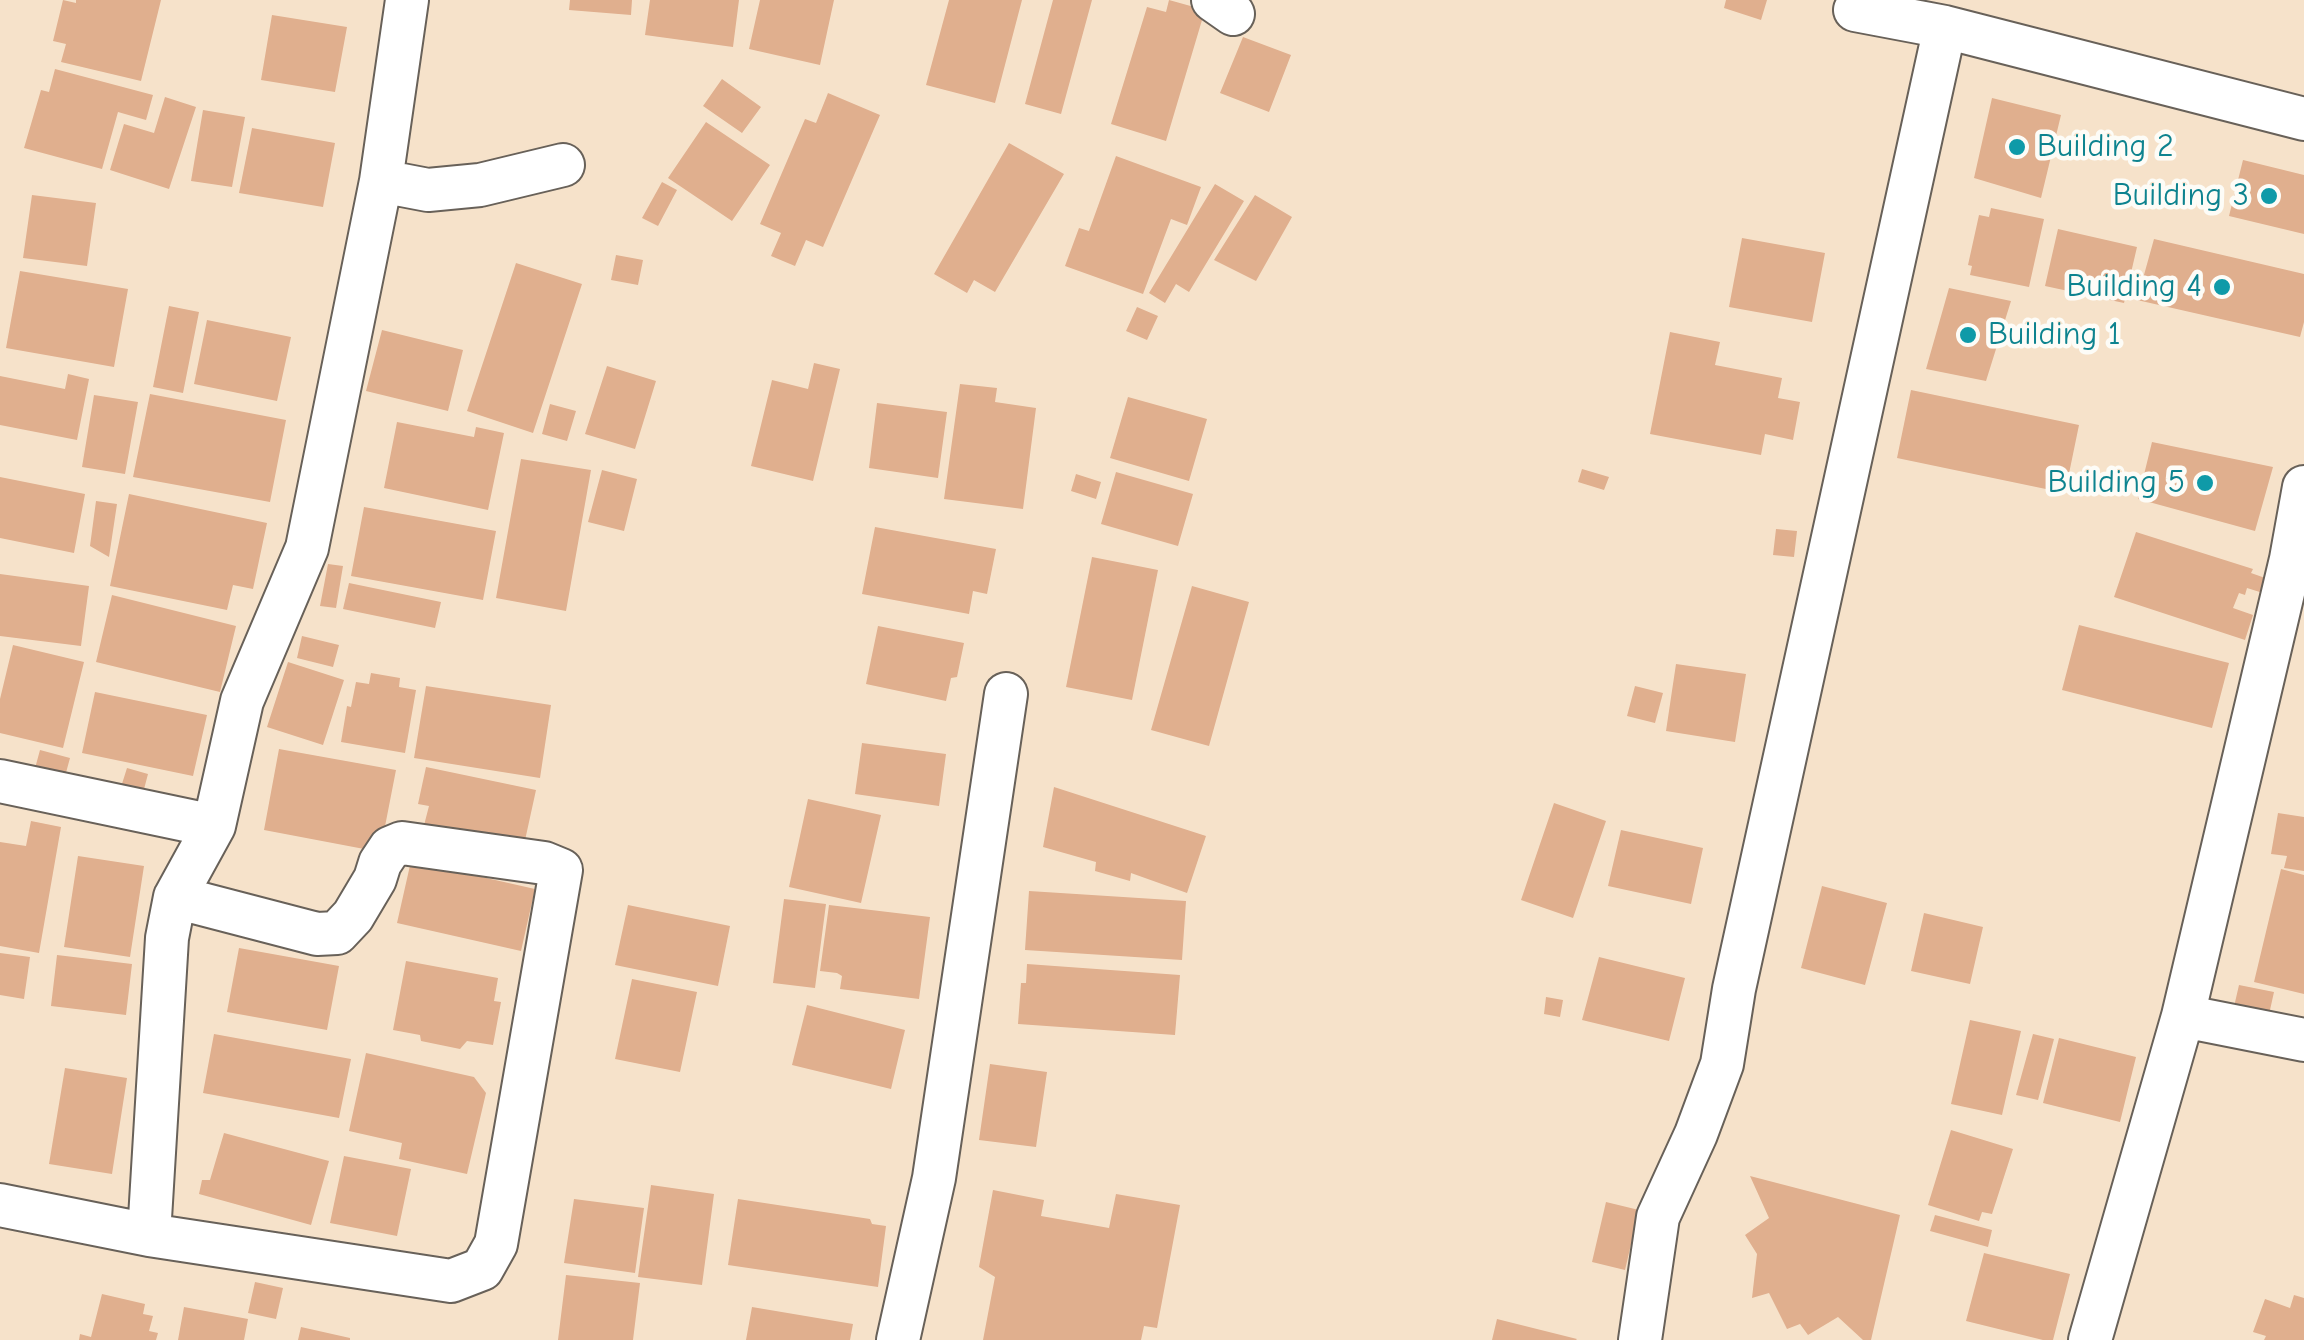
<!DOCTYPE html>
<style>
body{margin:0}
canvas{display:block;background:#f6e2ca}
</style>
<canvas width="2304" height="1340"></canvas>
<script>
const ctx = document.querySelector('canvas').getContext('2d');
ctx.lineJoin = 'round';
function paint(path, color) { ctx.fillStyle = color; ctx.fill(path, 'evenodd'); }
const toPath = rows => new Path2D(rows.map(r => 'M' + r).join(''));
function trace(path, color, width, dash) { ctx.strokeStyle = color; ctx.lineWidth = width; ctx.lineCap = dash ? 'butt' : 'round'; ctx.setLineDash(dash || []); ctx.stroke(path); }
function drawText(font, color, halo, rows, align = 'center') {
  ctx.font = font + ' "Comic Neue",sans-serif'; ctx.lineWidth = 9; ctx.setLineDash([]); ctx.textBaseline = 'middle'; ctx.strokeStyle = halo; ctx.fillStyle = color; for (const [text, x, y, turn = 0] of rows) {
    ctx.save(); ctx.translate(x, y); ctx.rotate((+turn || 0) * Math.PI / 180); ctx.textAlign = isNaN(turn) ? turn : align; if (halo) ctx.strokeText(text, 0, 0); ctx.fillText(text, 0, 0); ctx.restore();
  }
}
const building = toPath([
 [63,0,76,3,76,0,161,0,141,81,61,62,66,44,53,41],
 [570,0,632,0,631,15,569,10],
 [650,0,739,0,733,47,645,35],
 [760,0,834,0,820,65,749,49],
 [949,0,1022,0,995,103,926,85],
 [1053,0,1092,0,1061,114,1025,104],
 [1169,0,1205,10,1166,141,1111,124,1147,7,1166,12],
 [1726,0,1767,0,1761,20,1724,8],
 [272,15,347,27,335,92,261,80],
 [1243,37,1291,55,1269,112,1220,93],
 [55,69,153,95,146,120,118,112,102,169,24,148,41,90,49,92],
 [722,79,761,107,742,133,703,106],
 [828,93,880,115,823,247,806,240,795,266,771,256,781,233,760,224,805,119,816,123],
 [165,97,196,107,169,189,110,170,124,124,154,133],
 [1992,98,2061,115,2041,198,1974,178],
 [203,110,245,117,232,187,191,181],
 [706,122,770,165,732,221,668,178],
 [252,128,335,143,323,207,239,193],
 [1009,143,1064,174,995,292,974,280,967,293,934,274],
 [1116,156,1201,187,1187,225,1171,219,1143,294,1065,266,1079,228,1089,231],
 [2243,160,2304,175,2304,234,2229,216],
 [662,182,677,190,658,226,642,218],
 [1215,184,1244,201,1189,292,1176,284,1165,303,1149,293],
 [32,195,96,203,87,266,23,258],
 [1255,195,1292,217,1256,281,1214,260],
 [1991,208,2044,219,2029,287,1970,275,1972,266,1968,265,1979,215,1989,217],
 [2058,229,2137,247,2124,303,2045,286],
 [1742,238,1825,253,1812,322,1729,307],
 [2154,239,2304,274,2304,322,2300,337,2137,300],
 [616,255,643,260,638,285,611,280],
 [516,263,582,284,533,433,467,411],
 [20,271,128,289,114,367,6,348],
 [1949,288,2011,301,1986,381,1926,369],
 [169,306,199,312,183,393,153,387],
 [1137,307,1158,316,1147,340,1126,331],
 [207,320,291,337,277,401,194,384],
 [382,330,463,350,448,411,366,391],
 [1670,332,1720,342,1715,365,1782,378,1778,398,1800,402,1793,440,1765,434,1761,455,1650,434],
 [814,363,840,369,813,481,751,466,772,380,808,389],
 [607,366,656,381,635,449,585,434],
 [68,374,89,379,77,440,0,425,0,376,65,389],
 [960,384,997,388,995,402,1036,408,1023,509,944,499],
 [1911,390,2079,425,2065,493,1897,458],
 [150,394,286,420,270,502,133,477],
 [94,395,138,402,125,474,82,467],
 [1128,397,1207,419,1189,481,1110,458],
 [877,403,947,412,938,478,869,468],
 [550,404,576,411,567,441,542,434],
 [397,422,474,437,476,427,504,433,488,510,384,488],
 [2152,442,2273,467,2255,531,2138,499],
 [521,459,591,470,566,611,496,598],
 [1582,469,1609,477,1604,490,1578,482],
 [602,470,637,479,624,531,588,522],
 [1116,472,1193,494,1178,546,1101,524],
 [1076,474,1101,482,1096,499,1071,491],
 [0,477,85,494,74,553,0,538],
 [129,494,267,523,253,589,233,585,227,610,110,586],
 [96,501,117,504,109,557,90,546],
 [364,507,496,531,483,600,351,576],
 [875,527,996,549,987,594,973,591,969,614,862,594],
 [1776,529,1797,531,1794,557,1773,555],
 [2136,532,2253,569,2251,573,2268,579,2263,593,2247,588,2245,595,2239,593,2233,608,2253,615,2245,640,2114,597],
 [1092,557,1158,570,1132,700,1066,687],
 [328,564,343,566,336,608,320,606],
 [0,574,89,586,81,646,0,636],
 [349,583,441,602,435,628,343,609],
 [1192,586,1249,602,1209,746,1151,730],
 [112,595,236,626,220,692,96,662],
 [2079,625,2229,663,2212,728,2062,690],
 [878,626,964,643,957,677,951,678,946,701,866,684],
 [302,636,339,645,333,667,297,658],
 [13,645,84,662,63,748,0,733,0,699],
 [288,662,344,680,323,745,267,727],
 [1676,664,1746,674,1735,742,1666,731],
 [371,673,400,678,399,687,416,690,405,753,341,742,347,706,351,707,356,682,369,684],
 [426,686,551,705,540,778,414,758],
 [1635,686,1663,693,1655,723,1627,716],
 [95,692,207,715,193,776,82,753],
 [862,743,946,754,939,806,855,794],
 [279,749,396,770,380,852,264,830],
 [40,750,70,758,64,780,34,772],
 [426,767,536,790,522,854,422,833,429,806,418,804],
 [127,768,148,774,143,793,121,787],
 [1054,787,1206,836,1187,893,1131,873,1130,881,1095,871,1096,862,1043,847],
 [808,799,881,815,861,903,789,887],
 [1554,803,1606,821,1573,918,1521,900],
 [2278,813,2304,817,2304,871,2284,868,2287,856,2271,854],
 [31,821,61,827,39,953,0,946,0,842,26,846],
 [1621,830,1703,848,1691,904,1608,886],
 [78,856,144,866,130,957,64,947],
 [411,861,535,889,521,951,397,923],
 [2281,869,2304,875,2304,994,2254,982],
 [1822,886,1887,903,1865,985,1801,968],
 [1029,891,1186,901,1182,960,1025,950],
 [784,899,826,904,815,988,773,983],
 [628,905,730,926,718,986,615,965],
 [829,905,930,917,919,999,840,989,842,976,837,973,820,971],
 [1924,913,1983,927,1970,984,1911,971],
 [239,948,339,966,327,1030,227,1012],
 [0,953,30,957,24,999,0,995],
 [57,955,132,964,126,1015,51,1006],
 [1599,957,1685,978,1669,1041,1582,1020],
 [406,961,498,978,494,1001,501,1002,493,1045,467,1041,460,1049,421,1041,420,1035,393,1030],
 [1027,964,1180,975,1175,1035,1018,1024,1021,983,1026,983],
 [632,979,697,992,680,1072,615,1059],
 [2239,985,2274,992,2268,1019,2233,1011],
 [1546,997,1563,1000,1560,1017,1544,1014],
 [807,1005,905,1030,891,1089,792,1065],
 [1970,1020,2021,1031,2002,1115,1951,1104],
 [214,1034,351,1059,339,1118,203,1093],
 [2033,1034,2054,1039,2038,1100,2016,1095],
 [2059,1038,2136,1057,2120,1122,2043,1103],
 [366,1053,474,1077,486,1093,467,1174,399,1159,402,1143,349,1131],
 [990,1064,1047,1072,1036,1147,979,1140],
 [65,1068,127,1078,112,1174,49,1164],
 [1951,1130,2013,1149,1992,1214,1982,1212,1979,1221,1928,1205],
 [224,1133,329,1161,311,1225,199,1194,202,1180,210,1180],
 [344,1156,411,1169,397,1236,330,1223],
 [1750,1176,1900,1215,1871,1340,1863,1340,1838,1317,1808,1335,1800,1324,1787,1329,1769,1293,1752,1298,1757,1254,1745,1235,1769,1218],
 [651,1185,714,1194,702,1285,638,1277],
 [993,1190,1044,1200,1041,1216,1109,1228,1116,1194,1180,1205,1157,1328,1144,1326,1141,1340,983,1340,995,1277,979,1267],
 [574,1199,644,1208,635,1273,564,1263],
 [738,1199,870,1219,872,1224,886,1226,878,1287,728,1265],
 [1606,1202,1639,1210,1625,1270,1592,1262],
 [1935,1215,1992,1230,1988,1247,1930,1231],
 [1984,1253,2070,1274,2053,1340,2043,1340,1966,1321],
 [566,1275,640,1283,633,1340,558,1340],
 [255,1282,283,1288,276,1319,248,1313],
 [102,1294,145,1304,143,1314,153,1316,149,1331,158,1333,156,1340,79,1340,80,1334,91,1337],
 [2294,1295,2304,1298,2304,1340,2264,1340,2266,1336,2253,1332,2265,1299,2290,1308],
 [184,1307,248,1319,244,1340,178,1340],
 [752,1307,853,1324,850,1340,746,1340],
 [1497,1319,1577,1339,1576,1340,1492,1340],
 [301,1327,350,1338,350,1340,298,1340]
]);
const minor = toPath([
 [1213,0,1233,14],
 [1855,10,1945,27,2304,119],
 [381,181,428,190,480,185,563,165],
 [0,781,214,826,242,701,307,548,381,181,407,0],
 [2183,1016,2304,1040],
 [0,1205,149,1235,167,938,175,897,214,826],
 [149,1235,451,1281,482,1269,496,1244,561,870,544,863,402,843,390,848,380,863,375,879,353,916,337,933,317,934,175,897],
 [898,1340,934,1178,1006,694],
 [1640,1340,1658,1217,1696,1134,1722,1064,1734,989,1945,27],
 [2090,1340,2183,1016,2291,559,2304,487]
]);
const markers = [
 [2017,147,10,"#0f9aa8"],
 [2269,196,10,"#0f9aa8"],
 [2222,287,10,"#0f9aa8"],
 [1968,335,10,"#0f9aa8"],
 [2205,483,10,"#0f9aa8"]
];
const cultureNames = [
 ["Building 2",2037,147,"left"],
 ["Building 3",2249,196],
 ["Building 4",2202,287],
 ["Building 1",1988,335,"left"],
 ["Building 5",2185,483]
];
paint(building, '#e0af8e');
trace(minor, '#686159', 46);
trace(minor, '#fff', 42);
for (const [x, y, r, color] of markers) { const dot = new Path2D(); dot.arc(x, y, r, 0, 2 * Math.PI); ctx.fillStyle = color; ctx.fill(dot); trace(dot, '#fdfcf7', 4); }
drawText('32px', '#0d838f', '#fdfcf7', cultureNames, 'right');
</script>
